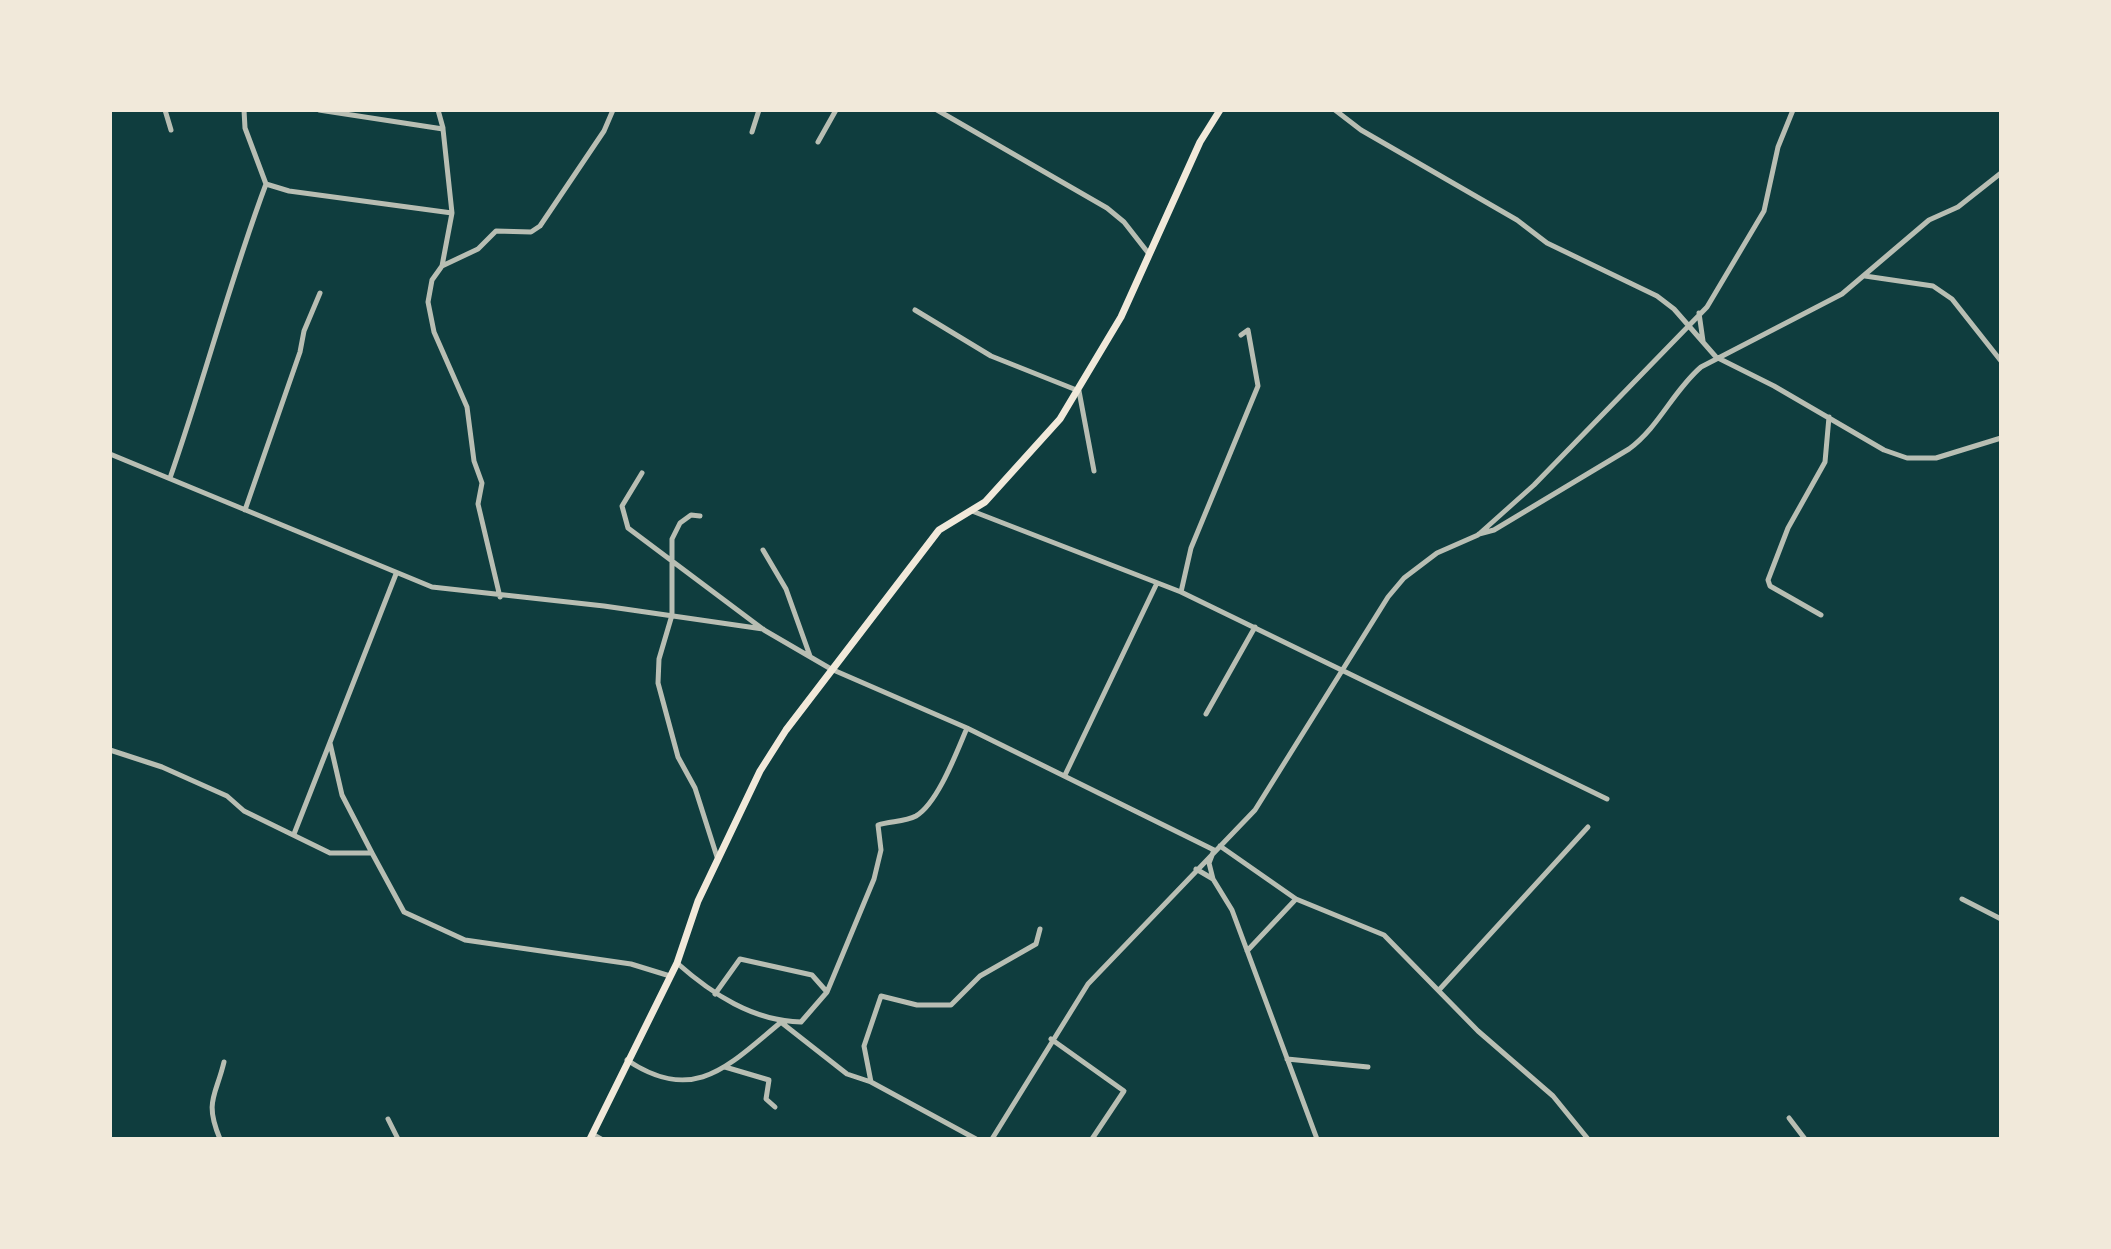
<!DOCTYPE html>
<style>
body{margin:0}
#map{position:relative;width:2111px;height:1249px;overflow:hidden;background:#0f3d3e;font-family:Inter,sans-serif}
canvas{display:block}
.frame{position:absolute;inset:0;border:112px solid #f1e9da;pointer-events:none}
</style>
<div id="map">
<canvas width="2111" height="1249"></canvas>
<div class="frame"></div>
</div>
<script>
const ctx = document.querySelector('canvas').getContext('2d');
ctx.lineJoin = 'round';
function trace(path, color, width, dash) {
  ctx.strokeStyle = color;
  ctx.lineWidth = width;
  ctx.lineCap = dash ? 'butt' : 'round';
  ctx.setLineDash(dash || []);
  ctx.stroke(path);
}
trace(new Path2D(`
 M165 110 171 130
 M319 110 443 129 452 213 442 266
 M438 110 443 128
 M937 110 1107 208 1124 222 1149 254
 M1335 110 1361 130 1517 220 1547 243 1657 296 1674 309 1716 357 1774 386 1884 450 1907 458H1936L2001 438
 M752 132 759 110
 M818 142 836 110
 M266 184 289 191 452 213
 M1865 276 1933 286 1952 299 2001 361
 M915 310 991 356 1079 391 1094 471
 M1699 313 1703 341
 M110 454 432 587 604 606 763 629
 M642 473 622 506 628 528 764 630 831 669 967 728 1214 850 1209 863 1213 879
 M170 478C204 381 230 280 266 184L245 128 244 110
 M245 510 300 352 304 331 320 293
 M972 511 1181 592 1607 799
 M700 516 691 515 680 523 672 539V615L659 659 658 683 678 757 695 788 718 860
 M1479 534 1494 530 1629 449C1659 427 1673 391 1701 367L1842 294 1929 220 1958 207 2001 173
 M763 550 786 589 810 656
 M1181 592 1191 548 1258 386 1248 330 1241 335
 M500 597 478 504 482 483 474 461 467 407 434 332 428 302 432 280 442 266 478 249 496 231 531 232 540 226 604 131 613 110
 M1821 615 1770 586 1768 580 1788 528 1825 462 1829 417
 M1206 714 1255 627
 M330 743 342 795 372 853
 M110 750 162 767 227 796 244 811 330 853H372L404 912 465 940 631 964 670 976
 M1065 775 1157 583
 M294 834 396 574
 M1220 846 1296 899 1384 935 1478 1031 1553 1096 1588 1139
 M1196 869 1213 879 1232 910 1317 1139
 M1962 899 2001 919
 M1247 951 1296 899
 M677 963C712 994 753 1021 801 1022L827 992 874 879 881 850 878 825C890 821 905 822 916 816 938 803 957 751 967 728
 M1439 990 1588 827
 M715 994 740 959 812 975 827 992
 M782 1023 847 1074 871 1082 976 1139
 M1051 1039 1124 1091 1092 1139
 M1287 1059 1368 1067
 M627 1060C694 1105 728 1066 780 1023
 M725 1067 769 1080 766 1099 775 1107
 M871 1082 864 1046 881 996 917 1005H951L980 976 1036 944 1040 929
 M1789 1118 1805 1139
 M388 1119 398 1139
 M592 1134 601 1139
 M220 1139C204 1101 216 1096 224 1062
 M992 1139 1088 984 1255 810 1388 597 1404 578 1437 553 1478 535 1534 485 1707 307 1764 211 1778 147 1793 110`), '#b8beb3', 5);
trace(new Path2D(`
 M590 1139 677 963 698 901 760 771 786 730 939 530 985 502 1060 419 1121 317 1200 142 1220 110`), '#f1e9da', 7);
</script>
